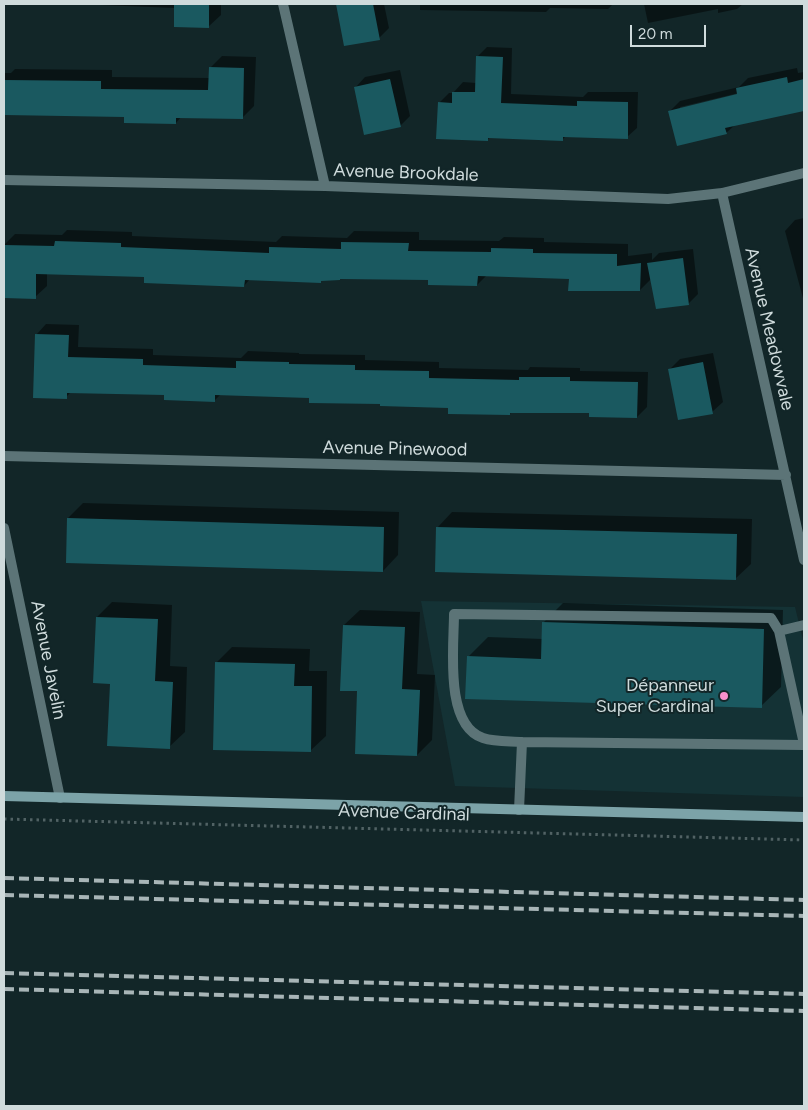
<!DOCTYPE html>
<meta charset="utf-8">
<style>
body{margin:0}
#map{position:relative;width:808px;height:1110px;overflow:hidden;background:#122628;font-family:Figtree,sans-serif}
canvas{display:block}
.frame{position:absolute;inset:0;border:5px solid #cfdbdc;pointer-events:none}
.scale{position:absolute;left:630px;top:25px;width:76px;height:22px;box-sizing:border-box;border:2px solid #cfdbdc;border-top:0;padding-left:6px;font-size:15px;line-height:18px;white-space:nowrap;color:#cfdbdc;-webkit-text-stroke:4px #122628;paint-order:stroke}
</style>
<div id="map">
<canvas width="808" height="1110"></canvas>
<div class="frame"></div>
<div class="scale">20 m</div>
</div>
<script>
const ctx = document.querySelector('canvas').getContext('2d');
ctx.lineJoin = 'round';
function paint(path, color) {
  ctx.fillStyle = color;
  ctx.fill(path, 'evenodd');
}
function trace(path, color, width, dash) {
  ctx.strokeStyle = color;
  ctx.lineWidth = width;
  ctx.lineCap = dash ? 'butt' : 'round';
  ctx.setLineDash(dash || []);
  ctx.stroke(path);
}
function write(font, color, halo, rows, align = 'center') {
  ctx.font = font + ' Figtree,sans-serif';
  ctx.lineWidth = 4;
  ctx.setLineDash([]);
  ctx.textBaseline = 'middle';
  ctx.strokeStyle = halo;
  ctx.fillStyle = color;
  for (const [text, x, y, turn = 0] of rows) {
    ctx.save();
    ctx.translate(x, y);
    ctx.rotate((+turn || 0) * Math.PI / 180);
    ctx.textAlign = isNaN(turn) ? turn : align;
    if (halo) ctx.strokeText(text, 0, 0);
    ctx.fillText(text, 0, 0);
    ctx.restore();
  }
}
paint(new Path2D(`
 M421 601 795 607 804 644V797L455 786Z`), '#143235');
paint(new Path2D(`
 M100 4H221V15L208 27 175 8 100 5Z
 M337 4H384L389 28 379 38 345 45Z
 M420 4H613L608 9 550 8 546 12 420 10Z
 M644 4H743L737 9 718 13V9L648 23Z
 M487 47 512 48 511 94 583 97 588 92H638L637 128 627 137 566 136 562 140 490 137 487 140 439 103 449 93H453L463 82 476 83 477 57Z
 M222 56 256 57 254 106 242 118 182 116 176 123 125 116 4 114V73H11L15 69 112 70V77L210 78V68Z
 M797 68 798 73 804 72V109L735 125 726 133 670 111 680 101 739 87 748 78ZM743 92 744 94 680 109V107Z
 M400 70 410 116 400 126 355 88 365 77Z
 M804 218V302L785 231 795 220Z
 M67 230 132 232V236L276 242 282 236 347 238 354 231 419 232V240L499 241 504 237 544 238V242L628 244V256L652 253V260L659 253 693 249 698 294 688 304 652 278 640 290 570 278 487 275 477 285 430 279H250L244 286 145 276 47 273V286L35 297 4 296V245L15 234 62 235Z
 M46 324 79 325 78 347 153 349V355L241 358 248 351 299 353V354L365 355V360L439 362V368L528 370 530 367 580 368V371L648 372 647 407 637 417 590 412 512 411 510 414 450 407 310 397 221 394 214 401 165 394 72 391 66 397 36 335Z
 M713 353 723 402 712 412 669 370 680 359Z
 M83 503 399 512 398 555 383 571 68 518Z
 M452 512 752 519 751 564 735 579 437 528Z
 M112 602 172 605 170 666 187 667 185 732 169 747 111 682 97 617Z
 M563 603 783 610 781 687 761 706 468 657 488 637 543 639V623Z
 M360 610 420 612 417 674 435 675 432 740 417 755 358 690 344 625Z
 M232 647 310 649 309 671H327L326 736 310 751 217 662Z`), '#0007');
paint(new Path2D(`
 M174 4H209V28L174 27Z
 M336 4H373L380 40 344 46Z
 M476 56 503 57 501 103 577 106V101L628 102V139L563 137V141L488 138V141L436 139 438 102 452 103V92H475Z
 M209 67 244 68 243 119 176 118V124L124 123V117L4 115V80L101 81V89L208 90Z
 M787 77 788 83 804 79V111L725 128 727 134 677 146 668 111 737 94 736 88Z
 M390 79 401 127 364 135 354 87Z
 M55 241 121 243V247L269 253V247L341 249V242L409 243 408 251 491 252V248L533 249V253L617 254V266L641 263 640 291H568L569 279 478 276 477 286 428 285V280L340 279V280L321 281V283L245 280 244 287 144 283V277L36 274V299L4 298V245L54 246Z
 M683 258 689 305 656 309 647 263Z
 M35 334 69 335 68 357 143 359V365L236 368V361L289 362V364L355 365V370L429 371V378L519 380V377H570V381L638 382 637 418 589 417V413H510V415L448 414V408L380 406V404L309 403V398L215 395V402L164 400V395L67 393V399L33 398Z
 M703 362 713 414 678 420 668 369Z
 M67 518 384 527 383 572 66 563Z
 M436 527 737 534 736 580 435 572Z
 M96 617 158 619 155 681 173 682 170 749 107 746 110 684 93 683Z
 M542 622 764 629 762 708 465 699 467 656 541 659Z
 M343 625 405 627 402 689 420 690 417 756 355 754 357 691H340Z
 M215 662 295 664 294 686H312L311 752 213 750Z`), '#1a5960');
trace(new Path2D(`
 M4 819 804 840`), '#516264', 3, [2.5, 4]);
trace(new Path2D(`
 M804 625 779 631 804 744
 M522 742C509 741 495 742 483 738 444 725 454 646 454 614L771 618 779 631
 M519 810 522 742 804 745`), '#5c7477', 10);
trace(new Path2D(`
 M283 4 325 186
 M4 180 325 186 668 199 722 193 804 173
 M722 193 804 560
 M4 456 786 475
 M4 528 60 798`), '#5c7477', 10);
trace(new Path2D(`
 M4 796 804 817`), '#7ca3a8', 10);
trace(new Path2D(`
 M4 878 804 900
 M4 895 804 916
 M4 973 804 994
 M4 989 804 1011`), '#a8b5b7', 4, [10, 5]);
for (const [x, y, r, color] of [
 [724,696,5,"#f890cc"]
]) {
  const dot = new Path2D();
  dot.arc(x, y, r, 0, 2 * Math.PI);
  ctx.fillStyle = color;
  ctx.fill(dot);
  trace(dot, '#122628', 2);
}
write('18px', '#cfdbdc', '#122628', [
 ["Avenue Brookdale",406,173,2],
 ["Avenue Meadowvale",769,329,77],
 ["Avenue Pinewood",395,449,1],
 ["Avenue Javelin",48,660,79],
 ["Avenue Cardinal",404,813,2]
]);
write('18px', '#cfdbdc', '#122628', [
 ["Dépanneur",714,686],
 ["Super Cardinal",714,707]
], 'right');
</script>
